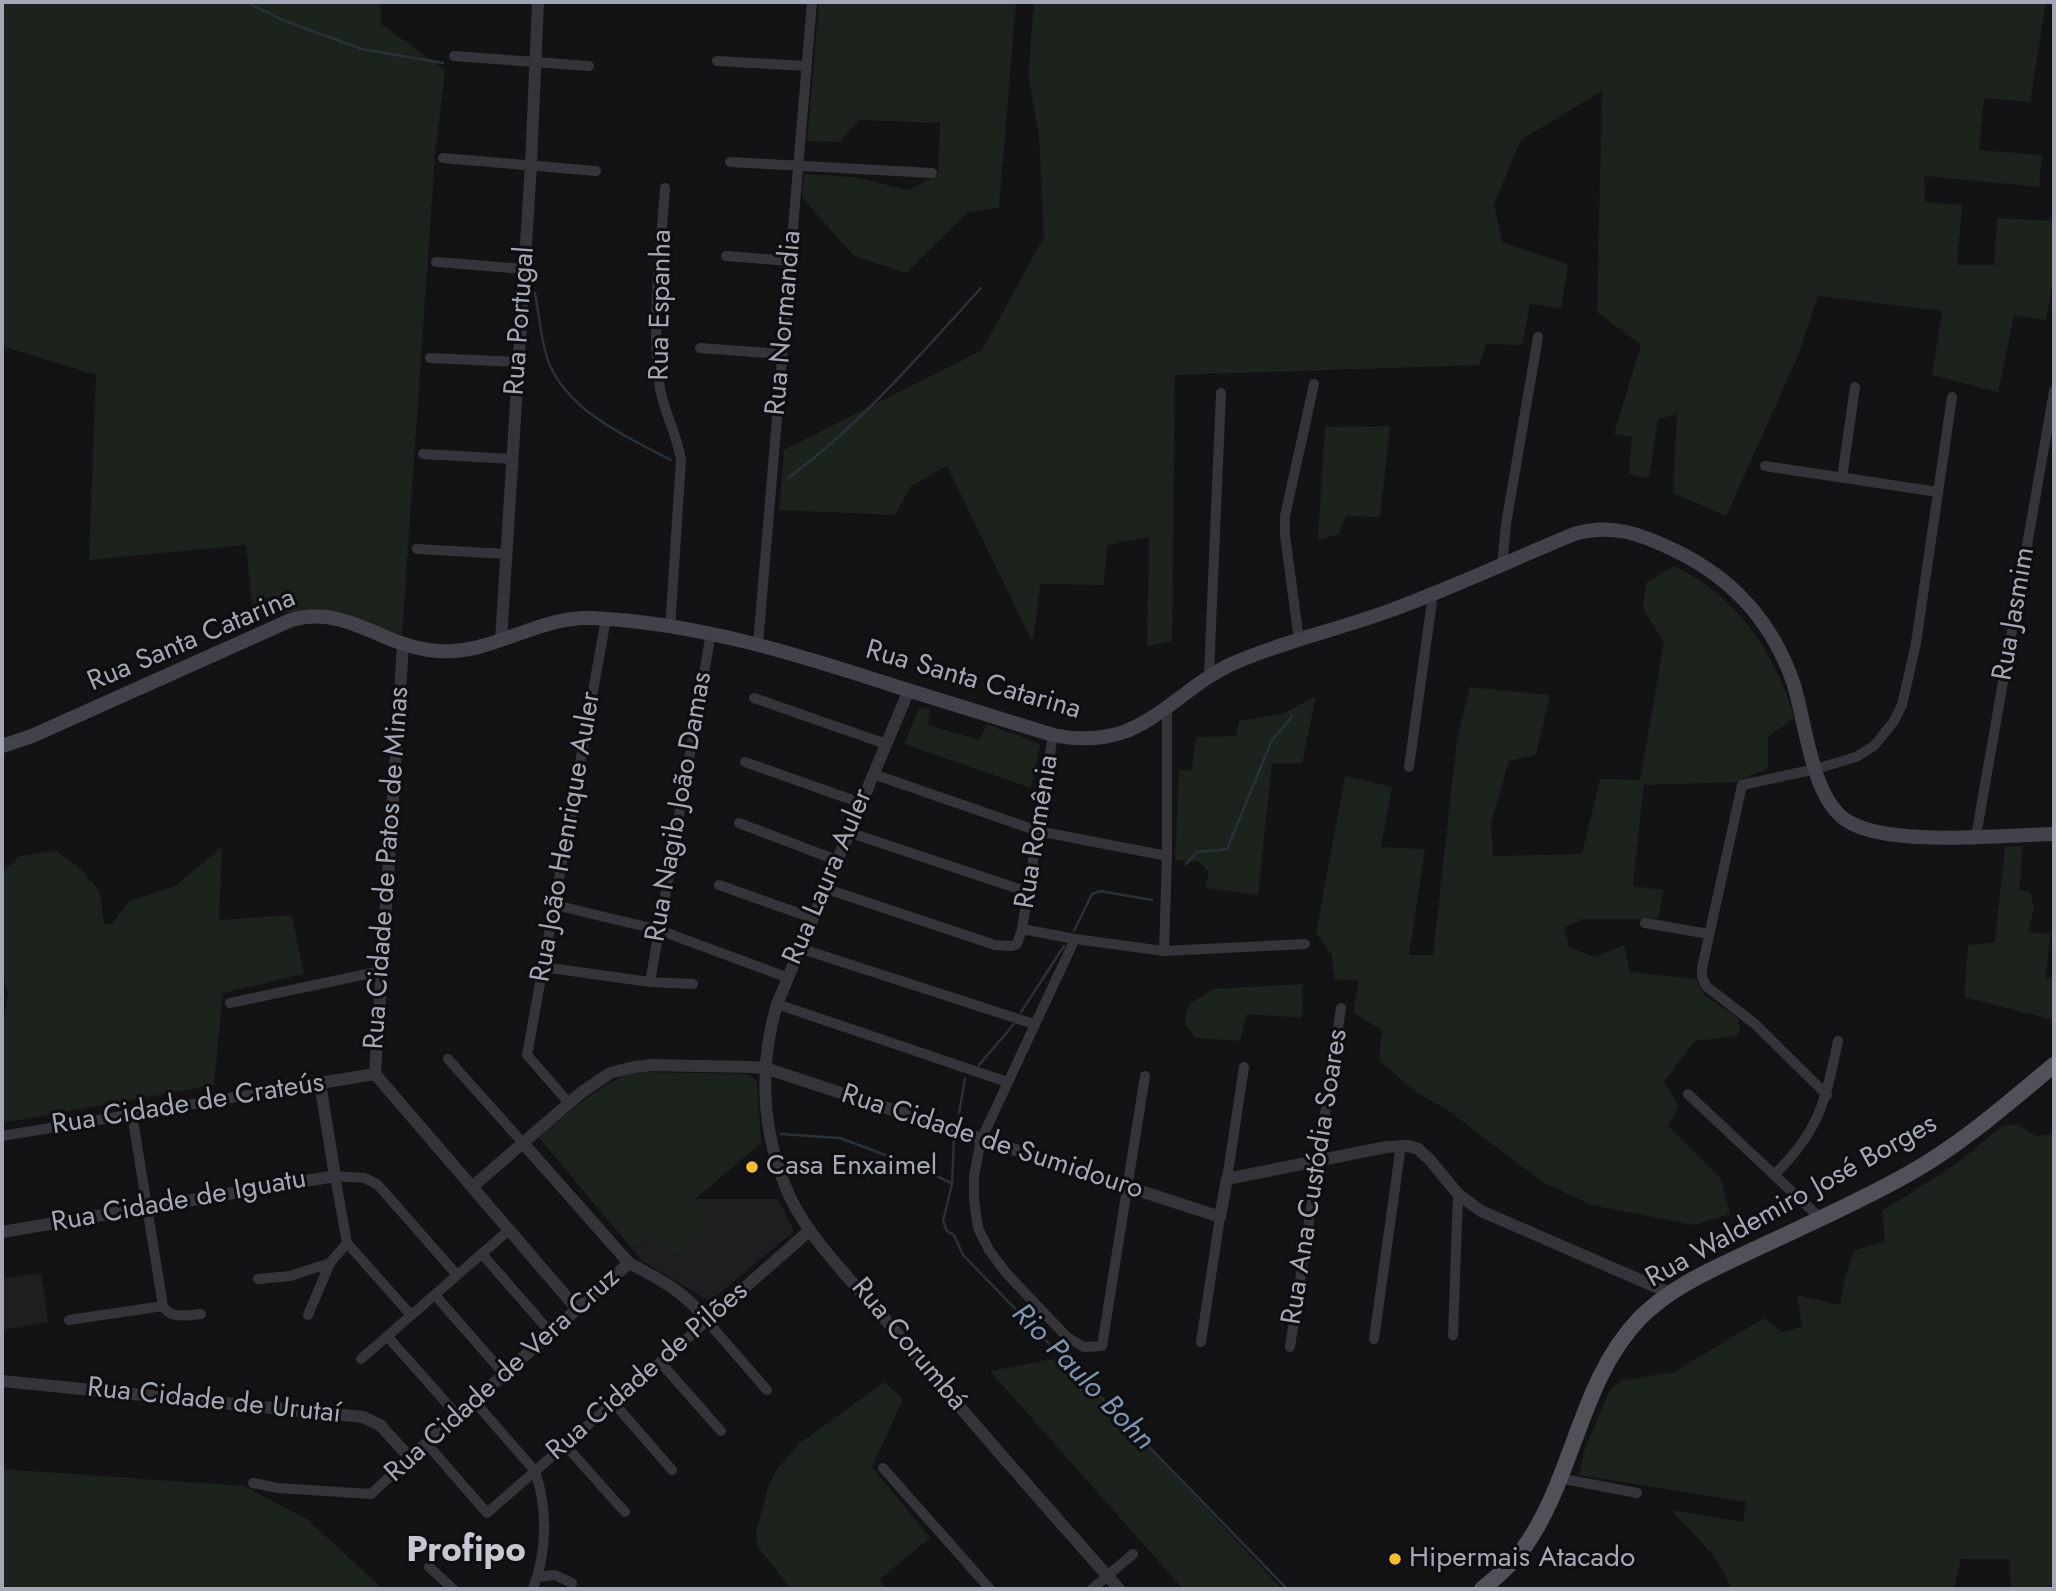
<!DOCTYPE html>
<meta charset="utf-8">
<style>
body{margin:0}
#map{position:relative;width:2056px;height:1591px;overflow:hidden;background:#131315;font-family:Jost,sans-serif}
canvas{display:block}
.frame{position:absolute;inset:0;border:4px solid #a4a8b6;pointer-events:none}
</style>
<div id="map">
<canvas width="2056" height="1591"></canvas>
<div class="frame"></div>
</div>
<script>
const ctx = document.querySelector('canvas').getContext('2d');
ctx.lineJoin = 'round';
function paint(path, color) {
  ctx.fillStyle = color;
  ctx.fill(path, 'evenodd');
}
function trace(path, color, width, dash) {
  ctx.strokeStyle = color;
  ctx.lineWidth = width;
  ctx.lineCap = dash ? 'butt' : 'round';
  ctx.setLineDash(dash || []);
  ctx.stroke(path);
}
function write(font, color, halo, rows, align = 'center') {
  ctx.font = font + ' Jost,sans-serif';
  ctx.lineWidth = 6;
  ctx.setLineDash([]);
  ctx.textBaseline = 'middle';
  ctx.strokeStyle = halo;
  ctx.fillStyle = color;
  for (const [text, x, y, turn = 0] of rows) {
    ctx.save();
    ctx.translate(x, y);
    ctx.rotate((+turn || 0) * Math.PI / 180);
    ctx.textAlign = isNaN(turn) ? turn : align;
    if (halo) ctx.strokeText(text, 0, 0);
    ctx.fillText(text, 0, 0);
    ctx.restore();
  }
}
paint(new Path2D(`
 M695 1199H778L794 1231 715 1297 706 1299 644 1262 634 1251Z
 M41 1273 48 1322 2 1330V1279Z`), '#1f1f22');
paint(new Path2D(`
 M2 2H380L381 24 445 70 435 155 402 635 330 611 253 614 246 545 89 560 96 375 2 346Z
 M819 2H1016L999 208 968 212 906 273 854 256 802 198 804 174 854 177 908 190 938 175 940 123 859 120 840 142 807 141Z
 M1034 2H2046L2030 102 1984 98 1979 150 2042 155 2039 187 1924 176 1925 202 1962 205 1957 265H1994L1997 218 2054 221V273L2046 320 2014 316 1998 392 1932 375 1942 311 1818 296 1798 356 1726 516 1673 493 1677 414 1658 419 1649 478 1629 474 1632 437 1614 434 1641 345 1597 312 1602 91 1521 140 1494 204 1502 242 1568 264 1561 308 1530 304 1522 345 1486 344 1479 365 1175 375 1172 641 1147 646 1149 537 1107 545 1104 585 1040 584 1033 643 947 466 911 486 895 515 779 510 784 450 982 350 1044 237 1039 135 1028 76Z
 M1390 426 1380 517 1346 516 1339 534 1318 540 1325 427Z
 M1674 566C1734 593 1778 655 1794 718L1768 737V768L1736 782 1644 785 1633 886 1664 890 1658 919H1583L1564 927 1569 947 1595 957 1624 945 1630 972 1696 979 1704 995 1738 1018 1740 1031 1735 1036 1695 1041 1664 1082 1679 1106 1668 1126 1721 1179 1730 1214 1694 1225 1591 1205 1541 1181 1449 1111 1413 1090 1379 1060 1382 1030 1353 1012 1359 981 1334 979 1332 955 1316 933 1345 776 1392 787 1381 847 1425 849 1409 955H1433L1457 739 1470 687 1550 695 1536 755 1509 761 1491 823 1493 856 1582 854 1600 779 1640 780 1664 642 1643 609 1646 583Z
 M1316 696 1302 763H1272L1258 895 1205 888 1209 872 1199 862 1175 860 1179 770H1192L1196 737 1236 736 1239 721 1285 713Z
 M919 708 930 709 928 725 979 740 987 724 1040 744 1031 788 904 744Z
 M2023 846 2019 890 2030 892 2034 908 2028 932 2050 934 2046 978 2054 979V1020L1964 997 1968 945 1995 942 2005 847Z
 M222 847 219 920 292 915 304 974 223 993 214 1085 2 1123V1032L8 994 2 972V872L20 856 56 851 81 869 100 892 104 924H112L129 901 175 886Z
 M1303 984 1302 1018 1247 1014 1240 1041 1195 1038 1188 1027 1185 1026 1186 1012 1190 1004 1213 989Z
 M634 1072 748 1074 757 1081 761 1143 692 1202 711 1226 676 1256 656 1232 634 1251 539 1138C569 1112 596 1086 634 1072Z
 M2017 1124 2036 1136 2054 1133V1589H2011L2009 1559H1961L1954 1589H1731C1722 1558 1693 1534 1671 1510L1743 1522 1746 1502 1579 1475 1585 1449 1610 1389 1623 1380 1674 1372 1764 1318 1782 1332 1802 1327 1797 1295 1840 1305 1845 1276 1855 1250 1885 1242 1882 1211 1956 1164 2002 1126Z
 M1063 1357 1282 1589H1183L990 1371Z
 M884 1382 903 1399 872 1467 930 1538 880 1579 886 1589H791L757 1546 756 1533 769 1484 777 1469 799 1444Z
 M2 1469 245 1486 308 1520 383 1589H2Z`), '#1b231c');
trace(new Path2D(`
 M246 2 285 21 362 49 443 63
 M535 293C539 314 541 343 549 363 569 412 627 437 671 460
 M788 478C861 424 920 355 981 288
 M1186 864 1197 852 1227 849 1272 740 1292 717
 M1074 931 1092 894 1100 891 1152 900
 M1021 1012 1064 946
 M979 1065 1014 1024
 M957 1125 965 1079
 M781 1134 840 1138 920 1168 951 1183
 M954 1139 952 1184 943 1221 947 1231 954 1235 963 1255 1287 1589`), '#293139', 2.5);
trace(new Path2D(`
 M454 56 589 66
 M717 61 806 66
 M443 158 596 171
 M730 162 932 173
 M665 188C661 248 651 323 659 382 662 410 677 432 681 460L670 628
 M726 256 790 261
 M436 262 524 269
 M700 348 782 354
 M430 358 518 362
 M423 454 512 459
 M1765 466 1938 492
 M1842 478 1855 387
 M417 549 507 554
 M1502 566 1506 524 1538 337
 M1299 640 1285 535V516L1314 384
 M758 644 812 2
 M1209 674 1221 393
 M754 698 886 744
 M745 762 861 803
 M1409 767 1433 594
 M873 774 1038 831 1167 856
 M739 823 836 860
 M848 832 1028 892
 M1976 836 2054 391
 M719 885 812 918
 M824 888 995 945 1012 946 1017 944 1022 929 1053 735
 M555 905 659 930 786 977
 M1645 923 1709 934
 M1022 929 1075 939 1164 951 1305 944
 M1075 939 981 1140 974 1176V1200L978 1228 989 1250 1007 1274 1067 1337 1084 1347 1102 1346 1145 1076
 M799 948 1034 1024
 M1164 951 1167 856V706
 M543 967 650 982 693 984
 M650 982 711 633
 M230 1003 381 971
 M777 1004 1007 1082
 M448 1059 523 1143
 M1688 1094 1820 1218
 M1827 1095 1755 1024 1706 986 1702 977V968L1742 785 1816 769 1856 757 1874 746 1894 721 1902 705 1916 643 1952 397
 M569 1103 527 1055 606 619
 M132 1114 163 1306C171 1320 187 1315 201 1314
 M2 1136 320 1083
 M1774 1175C1820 1130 1825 1102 1838 1041
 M1227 1179 1244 1067
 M482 1254 551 1333
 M258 1279 290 1276 330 1263 347 1243
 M435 1295 504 1374
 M308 1315 330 1263
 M411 1315 347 1243 335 1176 365 1178 378 1185 457 1275
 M69 1320 163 1306
 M1453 1335 1458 1194
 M387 1336 458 1416
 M1374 1339 1401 1145
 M1201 1342 1220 1217
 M1290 1347 1341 1008
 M361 1359 509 1230
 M660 1362 721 1431
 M474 1401 535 1471C548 1509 547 1552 533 1589
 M613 1402 672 1470
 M427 1444 487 1513 707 1321 767 1390
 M565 1445 625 1512
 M883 1468 990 1589
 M1559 1478 1637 1493
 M253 1483 278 1488 371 1494 410 1458
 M429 1567 453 1589
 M537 1577 555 1575 572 1583
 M1092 1589 1133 1554`), '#34343a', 10);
trace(new Path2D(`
 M501 640 531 165 538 2
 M403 645 375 1074 577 1309
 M909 690 777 1004C758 1068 762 1134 789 1195 810 1241 857 1286 890 1325 965 1414 1042 1502 1119 1589
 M523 1143 629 1263C658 1278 688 1294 707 1321L810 1230
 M472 1187 582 1092 610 1073 634 1067 652 1065 751 1067 765 1068 1220 1217 1227 1179 1386 1147 1409 1146 1418 1149 1430 1160 1458 1194 1481 1211 1670 1293
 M2 1232 335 1176 320 1083 375 1074
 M2 1381 363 1417 380 1425 410 1458 629 1263`), '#34343a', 12);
trace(new Path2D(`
 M2 746 32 736 291 620C348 604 383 648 438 651 492 655 537 616 592 618 699 623 800 655 901 688 952 704 1002 719 1053 735 1077 740 1098 740 1121 733 1162 719 1193 681 1234 663 1284 641 1336 630 1386 612 1450 589 1511 560 1574 534 1611 523 1642 534 1676 551 1732 578 1772 622 1793 682 1806 721 1811 801 1849 822 1893 847 2001 835 2054 834`), '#42434a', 14);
trace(new Path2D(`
 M1482 1589C1497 1577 1512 1564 1523 1549 1574 1479 1579 1381 1640 1318 1672 1286 1713 1269 1753 1250 1806 1225 1859 1202 1910 1173 1962 1144 2008 1103 2054 1065`), '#505159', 16);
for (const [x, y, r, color] of [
 [752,1167,7,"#f7bf29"],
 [1395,1559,7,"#f7bf29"]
]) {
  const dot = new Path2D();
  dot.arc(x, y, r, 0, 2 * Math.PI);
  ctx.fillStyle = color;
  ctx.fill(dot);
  trace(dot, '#0e0e10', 2.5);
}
write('28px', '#a4a8b6', '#0e0e10', [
 ["Rua Espanha",662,305,-89],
 ["Rua Portugal",521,321,-86],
 ["Rua Normandia",785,323,-85],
 ["Rua Jasmim",2015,614,-80],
 ["Rua Santa Catarina",192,641,-23],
 ["Rua Santa Catarina",973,681,16],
 ["Rua Nagib João Damas",680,807,-80],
 ["Rua Romênia",1038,832,-81],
 ["Rua João Henrique Auler",567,837,-80],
 ["Rua Cidade de Patos de Minas",388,868,-86],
 ["Rua Laura Auler",829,877,-67],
 ["Rua Cidade de Crateús",188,1105,-9],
 ["Rua Cidade de Sumidouro",992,1143,18],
 ["Rua Ana Custódia Soares",1316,1177,-81],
 ["Rua Cidade de Iguatu",179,1202,-10],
 ["Rua Waldemiro José Borges",1792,1202,-29],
 ["Rua Corumbá",908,1345,50],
 ["Rua Cidade de Pilões",648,1372,-41],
 ["Rua Cidade de Vera Cruz",503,1376,-42],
 ["Rua Cidade de Urutaí",214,1402,6]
]);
write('28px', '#a4a8b6', '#0e0e10', [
 ["Casa Enxaimel",766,1167],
 ["Hipermais Atacado",1409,1559]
], 'left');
write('italic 30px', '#7a94b2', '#0e0e10', [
 ["Rio Paulo Bohn",1082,1378,46]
]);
write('bold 35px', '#c5c8d1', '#0e0e10', [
 ["Profipo",466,1553]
]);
</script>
